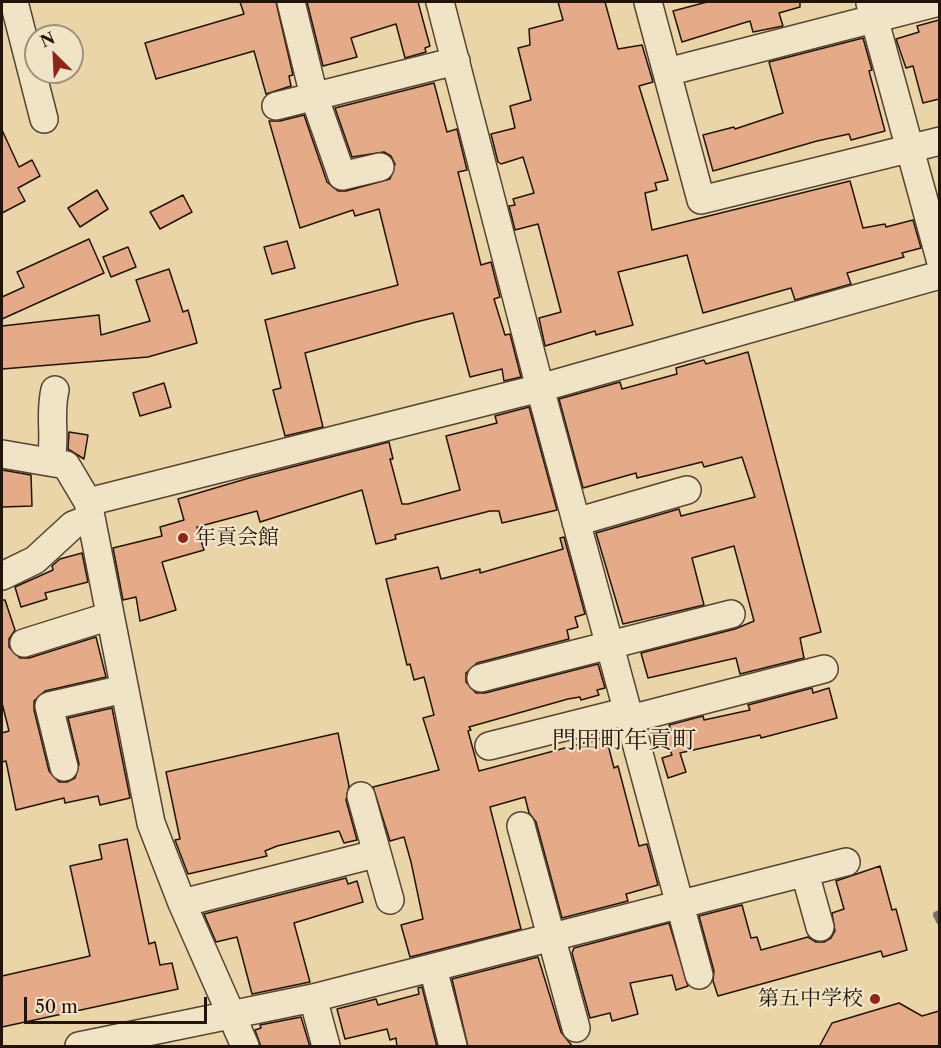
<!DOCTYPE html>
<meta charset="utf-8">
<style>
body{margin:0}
#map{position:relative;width:941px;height:1048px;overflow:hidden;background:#e9d5a7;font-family:"Libre Caslon Text",serif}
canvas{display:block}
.frame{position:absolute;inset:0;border:3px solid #23140b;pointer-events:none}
.north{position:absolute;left:24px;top:24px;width:60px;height:60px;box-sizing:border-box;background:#f1e4c6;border:2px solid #9f917b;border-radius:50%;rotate:336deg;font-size:16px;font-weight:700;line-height:24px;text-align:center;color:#23140b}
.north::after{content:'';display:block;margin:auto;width:21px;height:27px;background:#8f2418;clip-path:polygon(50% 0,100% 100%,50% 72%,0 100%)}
.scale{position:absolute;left:24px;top:997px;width:183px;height:27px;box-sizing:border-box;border:3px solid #23140b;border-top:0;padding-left:8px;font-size:18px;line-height:21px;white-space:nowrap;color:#23140b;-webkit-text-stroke:4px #f1e4c6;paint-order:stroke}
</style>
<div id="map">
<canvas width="941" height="1048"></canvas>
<div class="frame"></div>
<div class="north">N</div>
<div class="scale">50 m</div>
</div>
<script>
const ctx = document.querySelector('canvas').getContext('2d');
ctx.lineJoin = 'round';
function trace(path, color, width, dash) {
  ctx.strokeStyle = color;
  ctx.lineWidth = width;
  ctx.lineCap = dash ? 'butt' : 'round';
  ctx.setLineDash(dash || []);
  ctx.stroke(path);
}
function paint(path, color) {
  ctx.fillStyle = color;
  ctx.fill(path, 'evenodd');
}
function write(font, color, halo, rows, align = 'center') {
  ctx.font = font + ' "Libre Caslon Text","Noto Serif JP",serif';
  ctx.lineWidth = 4.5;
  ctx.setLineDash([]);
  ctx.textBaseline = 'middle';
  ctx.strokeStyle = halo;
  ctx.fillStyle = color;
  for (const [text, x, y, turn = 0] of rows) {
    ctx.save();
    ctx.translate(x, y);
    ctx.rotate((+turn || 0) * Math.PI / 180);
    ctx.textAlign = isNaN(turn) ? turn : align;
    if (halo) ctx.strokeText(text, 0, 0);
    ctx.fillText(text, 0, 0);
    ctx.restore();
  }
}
trace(new Path2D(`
 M940 914 937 915 940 921`), '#6c7570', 8);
const building = new Path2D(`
 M240 2H276L293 75 289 76 291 86 266 94 254 51 156 79 145 43 244 14Z
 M307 2H418L430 46 425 48 426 52 405 58 396 24 351 38 357 57 323 66Z
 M558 2H605L618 49 642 45 653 82 639 86 668 180 655 183 657 190 645 193 652 230 850 181 863 228 885 224 886 227 913 220 921 248 902 253 904 257 847 273 851 284 795 300 791 288 703 313 687 255 618 272 633 325 596 335 595 331 545 346 539 318 561 312 538 224 515 230 509 206 515 205 513 199 534 193 523 157 501 164 498 162 491 134 515 128 510 106 531 100 518 48 530 45 529 29 563 20Z
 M707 2H800V7L779 13 783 26 753 32 750 21 682 42 673 11Z
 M939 20V99L923 103 913 66 906 68 896 39 919 32 917 26Z
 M863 38 872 70 869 71 885 131 851 140 849 134 817 141 713 171 703 135 734 127 735 129 783 113 769 62Z
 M434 83 447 132 457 129 467 170 458 172 481 265 491 262 500 297 494 299 505 335 510 334 521 377 504 381 502 369 470 377 453 313 416 322 305 353 323 427 285 436 273 390 281 388 265 320 398 285 379 209 355 216 353 210 300 228 269 121H280L304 115 327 182 338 191H346L390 179 395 164 391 156 384 152 352 157 335 108Z
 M2 130 19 167 32 160 40 176 18 188 25 201 2 213Z
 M97 190 108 209 80 227 68 208Z
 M183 195 192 212 160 229 150 212Z
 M89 239 104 273 2 319V297L24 287 17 272Z
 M287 241 295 268 272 274 264 247Z
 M128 247 136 267 111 277 103 257Z
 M169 269 183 312 188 310 197 343 148 357 2 369V326L99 315 101 335 150 321 136 280Z
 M748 352 821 632 800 638 804 658 740 674 736 658 648 678 641 653 735 629 754 621 734 546 692 558 704 605 623 624 596 533 679 509 681 516 755 497 742 457 704 467 702 462 637 478 636 473 583 488 559 399 620 382 622 389 677 374 676 368 704 360 706 364Z
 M164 383 171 407 140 416 133 393Z
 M529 407 557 510 502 523 499 511H490L395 535 396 539 376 544 362 490 260 522 257 511 197 527 204 550 162 562 176 610 140 621 136 597 123 600 113 548 162 536 160 527 184 520 178 499 249 478 389 442 393 459H390L402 504H408L460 490 446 436 497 423 495 416Z
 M69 432 88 435 84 459 68 449Z
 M2 470 31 475 32 506 2 507Z
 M564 537 585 614 575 617 578 627 567 630 569 639 477 663 466 673V682L476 693H485L598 664 605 688 597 690 599 695 581 700 580 697 568 699 469 727 471 730 468 731 479 771 606 737 614 768 618 766 639 846 647 844 658 885 626 894 628 901 562 918 536 822 529 813 525 797 490 807 521 929 410 957 401 925 423 919 411 862 404 837 390 841 373 787 439 770 423 718 434 715 424 677 414 680 410 664 407 665 386 579 438 567 441 579 480 569V573L563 549 560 538Z
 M82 553 88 582 45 593 47 599 21 607 15 587 53 570 52 566 60 559Z
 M2 600H5L15 630 9 639V647L20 658H29L96 637 106 677 45 691 34 701V710L49 771 59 782H67L75 778 79 764 68 718 112 708 130 798 100 805 98 796 65 803 64 798 16 810 6 761 2 762V733L9 731 2 703Z
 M812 688 813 693 829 688 837 718 761 738 760 735 680 753 686 772 668 778 662 758 672 755 664 733 671 731 669 725 703 716 704 720 750 710 748 705Z
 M338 733 349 786 346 800 357 840 344 843 339 831 277 846 265 851 267 856 188 874 175 840 180 839 166 772Z
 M127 839 149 944 155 942 160 965 172 963 178 989 2 1027V976L90 956 70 866 102 859 99 845Z
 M880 866 892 910 896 909 907 950 883 957 881 951 718 996 713 981 714 971 699 916 742 905 751 938 757 937 761 950 808 937 816 942H824L831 938 835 931 832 913 844 909 836 881Z
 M346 878 348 884 357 881 363 902 294 923 310 982 252 994 237 937 216 942 204 914Z
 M669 923 688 986 676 990 672 975 630 983 638 1014 612 1021 610 1013 590 1018 572 953 574 948Z
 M538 957 561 1032 573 1047H468L452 979Z
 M422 987 437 1047H397L396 1038 390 1040 387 1029 345 1039 337 1009 376 999 378 1005 419 994 418 988Z
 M899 1003 922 1016 939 1011V1047H819L832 1023Z
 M301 1017 310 1047H261L255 1030 261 1028 260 1025Z`);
paint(building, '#e5ab88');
trace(building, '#23140b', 1.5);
const minor = new Path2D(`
 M14 2 44 119
 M291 2 314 96 342 176 380 167
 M440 2 540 388 699 975
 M648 2 701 200 940 141
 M870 3 940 259
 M667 72 939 2
 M276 106 456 61
 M2 454 66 465 88 502 151 823 182 903 245 1046
 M51 461C56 436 49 414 55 390
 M88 502 540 388 940 275
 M576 522 687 490
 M2 576 35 560 73 525 91 518
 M24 643 110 616
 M481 678 731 614
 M630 719 824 669
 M489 746 628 711
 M64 767 49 706 124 689
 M361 796 390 900
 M521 826 576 1028
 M805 873 820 927
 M182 903 375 854
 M433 968 453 1046
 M313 998 326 1046
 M79 1046 313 998 846 862`);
trace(minor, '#544432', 30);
trace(minor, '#f1e4c6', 27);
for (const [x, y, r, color] of [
 [183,538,6,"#8f2418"],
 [875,999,6,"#8f2418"]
]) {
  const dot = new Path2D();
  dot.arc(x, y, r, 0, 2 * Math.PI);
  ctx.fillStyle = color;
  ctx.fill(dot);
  trace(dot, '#f1e4c6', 2);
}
write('21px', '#23140b', '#f1e4c6', [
 ["年貢会館",195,538],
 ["第五中学校",863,999,"right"]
], 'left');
write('24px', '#23140b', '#f1e4c6', [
 ["門田町年貢町",624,741]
]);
</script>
